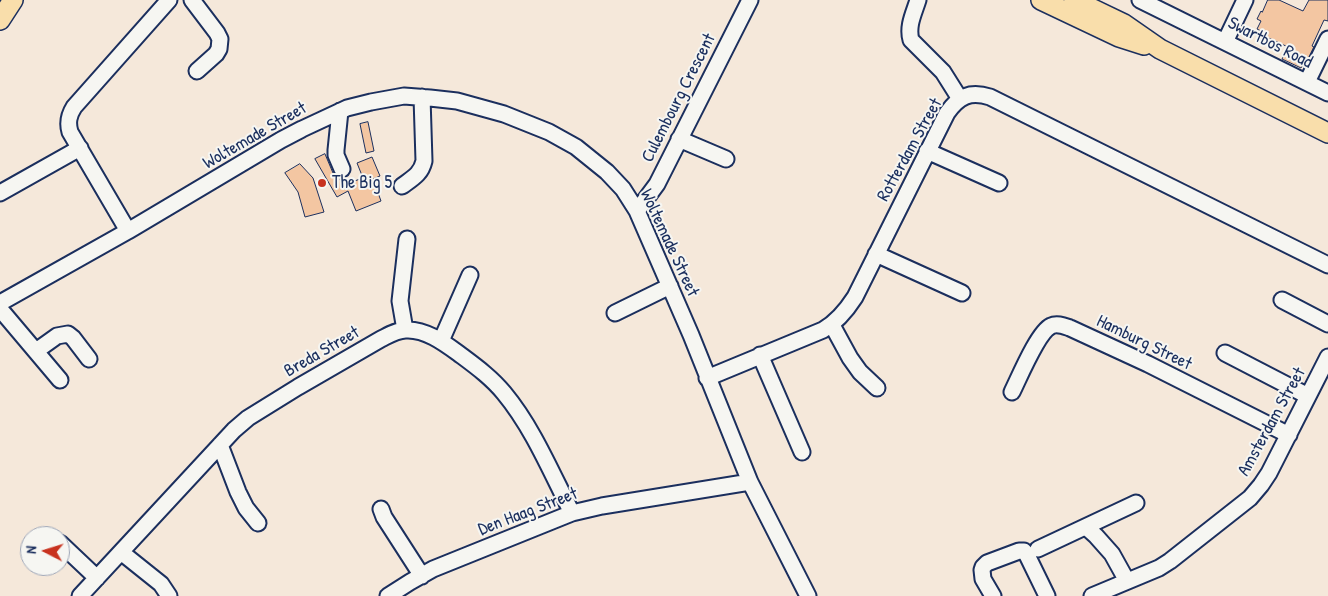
<!DOCTYPE html>
<style>
body{margin:0}
#map{position:relative;width:1328px;height:596px;overflow:hidden;background:#f5e8da;font-family:"Patrick Hand",sans-serif}
canvas{display:block}
.north{position:absolute;left:20px;top:526px;width:50px;height:50px;box-sizing:border-box;background:#f6f6f2;border:1px solid #9ea6b7;border-radius:50%;rotate:275deg;font-size:14px;font-weight:700;line-height:20px;text-align:center;color:#1b2f5e}
.north::after{content:'';display:block;margin:auto;width:18px;height:22px;background:#c8321e;clip-path:polygon(50% 0,100% 100%,50% 72%,0 100%)}
</style>
<div id="map">
<canvas width="1328" height="596"></canvas>
<div class="north">N</div>
</div>
<script>
const ctx = document.querySelector('canvas').getContext('2d');
ctx.lineJoin = 'round';
function paint(path, color) {
  ctx.fillStyle = color;
  ctx.fill(path, 'evenodd');
}
function trace(path, color, width, dash) {
  ctx.strokeStyle = color;
  ctx.lineWidth = width;
  ctx.lineCap = dash ? 'butt' : 'round';
  ctx.setLineDash(dash || []);
  ctx.stroke(path);
}
function write(font, color, halo, rows, align = 'center') {
  ctx.font = font + ' "Patrick Hand",sans-serif';
  ctx.lineWidth = 4;
  ctx.setLineDash([]);
  ctx.textBaseline = 'middle';
  ctx.strokeStyle = halo;
  ctx.fillStyle = color;
  for (const [text, x, y, turn = 0] of rows) {
    ctx.save();
    ctx.translate(x, y);
    ctx.rotate((+turn || 0) * Math.PI / 180);
    ctx.textAlign = isNaN(turn) ? turn : align;
    if (halo) ctx.strokeText(text, 0, 0);
    ctx.fillText(text, 0, 0);
    ctx.restore();
  }
}
const building = new Path2D(`
 M1268 0H1279L1303 11 1309 0H1328V21L1324 20 1312 46 1314 47 1304 67 1302 66 1301 68 1282 59 1288 47 1260 34 1261 31 1257 29 1261 21 1257 19 1261 11 1262 12Z
 M368 122 374 151 366 153 360 124Z
 M325 154 333 173 339 178 343 185 363 178 357 163 372 157 380 176 373 179 381 201 356 211 348 191 337 197 315 159Z
 M300 164 313 178 324 212 305 217 298 192 285 173Z`);
paint(building, '#f3c6a2');
trace(building, '#1b2f5e', 1);
const minor = new Path2D(`
 M192 0 217 33 220 39 219 49 216 54 197 71
 M918 0C914 13 907 26 911 40L943 72 960 99
 M1140 0 1328 93
 M1225 42 1245 0
 M1307 82 1328 39
 M340 111 336 150V155L342 169
 M679 139 726 159
 M927 151 999 183
 M402 186C413 178 421 174 424 161L422 97
 M0 193 80 148
 M637 211 657 184 750 0
 M128 231 70 132C67 122 69 115 74 107L169 0
 M876 254 962 293
 M1282 300 1328 324
 M0 303 128 231 281 140 302 129 347 108 371 102 404 96 430 98 457 101 504 114 549 132 576 147 607 172 623 189 637 211 691 335 750 482 808 596
 M0 309 60 380
 M615 313 670 286
 M832 325 850 358 860 372 877 388
 M405 330 400 301 407 239
 M441 341 470 275
 M36 351 57 336 68 334 73 338 89 359
 M1225 353 1308 396
 M760 355 802 452
 M707 378 823 330C837 322 846 311 855 297L947 113C959 96 970 91 990 97L1328 265
 M1012 392C1019 378 1038 332 1051 326 1057 323 1064 326 1070 328L1148 364 1289 435
 M220 445 238 492 246 508 258 523
 M381 509 384 517 422 576
 M1086 527 1096 536 1112 554 1127 581
 M60 543 97 578
 M1038 549 1136 503
 M121 552 161 584 169 596
 M80 596 234 430 248 418 298 387 381 339C389 335 397 330 406 330 425 329 443 342 458 353 474 365 491 377 504 393 533 428 551 472 572 513
 M388 596 410 582 433 569 572 513 602 506 750 482
 M993 596 983 579 982 570 983 567 987 563 1019 551H1024L1027 555 1047 596
 M1092 596 1159 568 1170 561 1250 498 1261 485 1269 473 1328 357`);
const major = new Path2D(`
 M1041 0 1119 37 1144 45
 M1074 0 1124 24 1160 49 1328 133
 M0 20 13 0`);
trace(minor, '#1b2f5e', 19);
trace(major, '#1b2f5e', 22);
trace(minor, '#f6f6f2', 15);
trace(major, '#f9deab', 19);
for (const [x, y, r, color] of [
 [322,183,5,"#c8321e"]
]) {
  const dot = new Path2D();
  dot.arc(x, y, r, 0, 2 * Math.PI);
  ctx.fillStyle = color;
  ctx.fill(dot);
  trace(dot, '#f6f6f2', 2);
}
write('18px', '#1b2f5e', '#f6f6f2', [
 ["Swartbos Road",1270,43,27],
 ["Culembourg Crescent",679,98,-63],
 ["Woltemade Street",255,136,-30],
 ["Rotterdam Street",910,150,-61],
 ["Woltemade Street",669,243,65],
 ["Hamburg Street",1144,343,26],
 ["Breda Street",322,352,-30],
 ["Amsterdam Street",1272,422,-61],
 ["Den Haag Street",528,512,-21]
]);
write('18px', '#1b2f5e', '#f6f6f2', [
 ["The Big 5",332,183]
], 'left');
</script>
